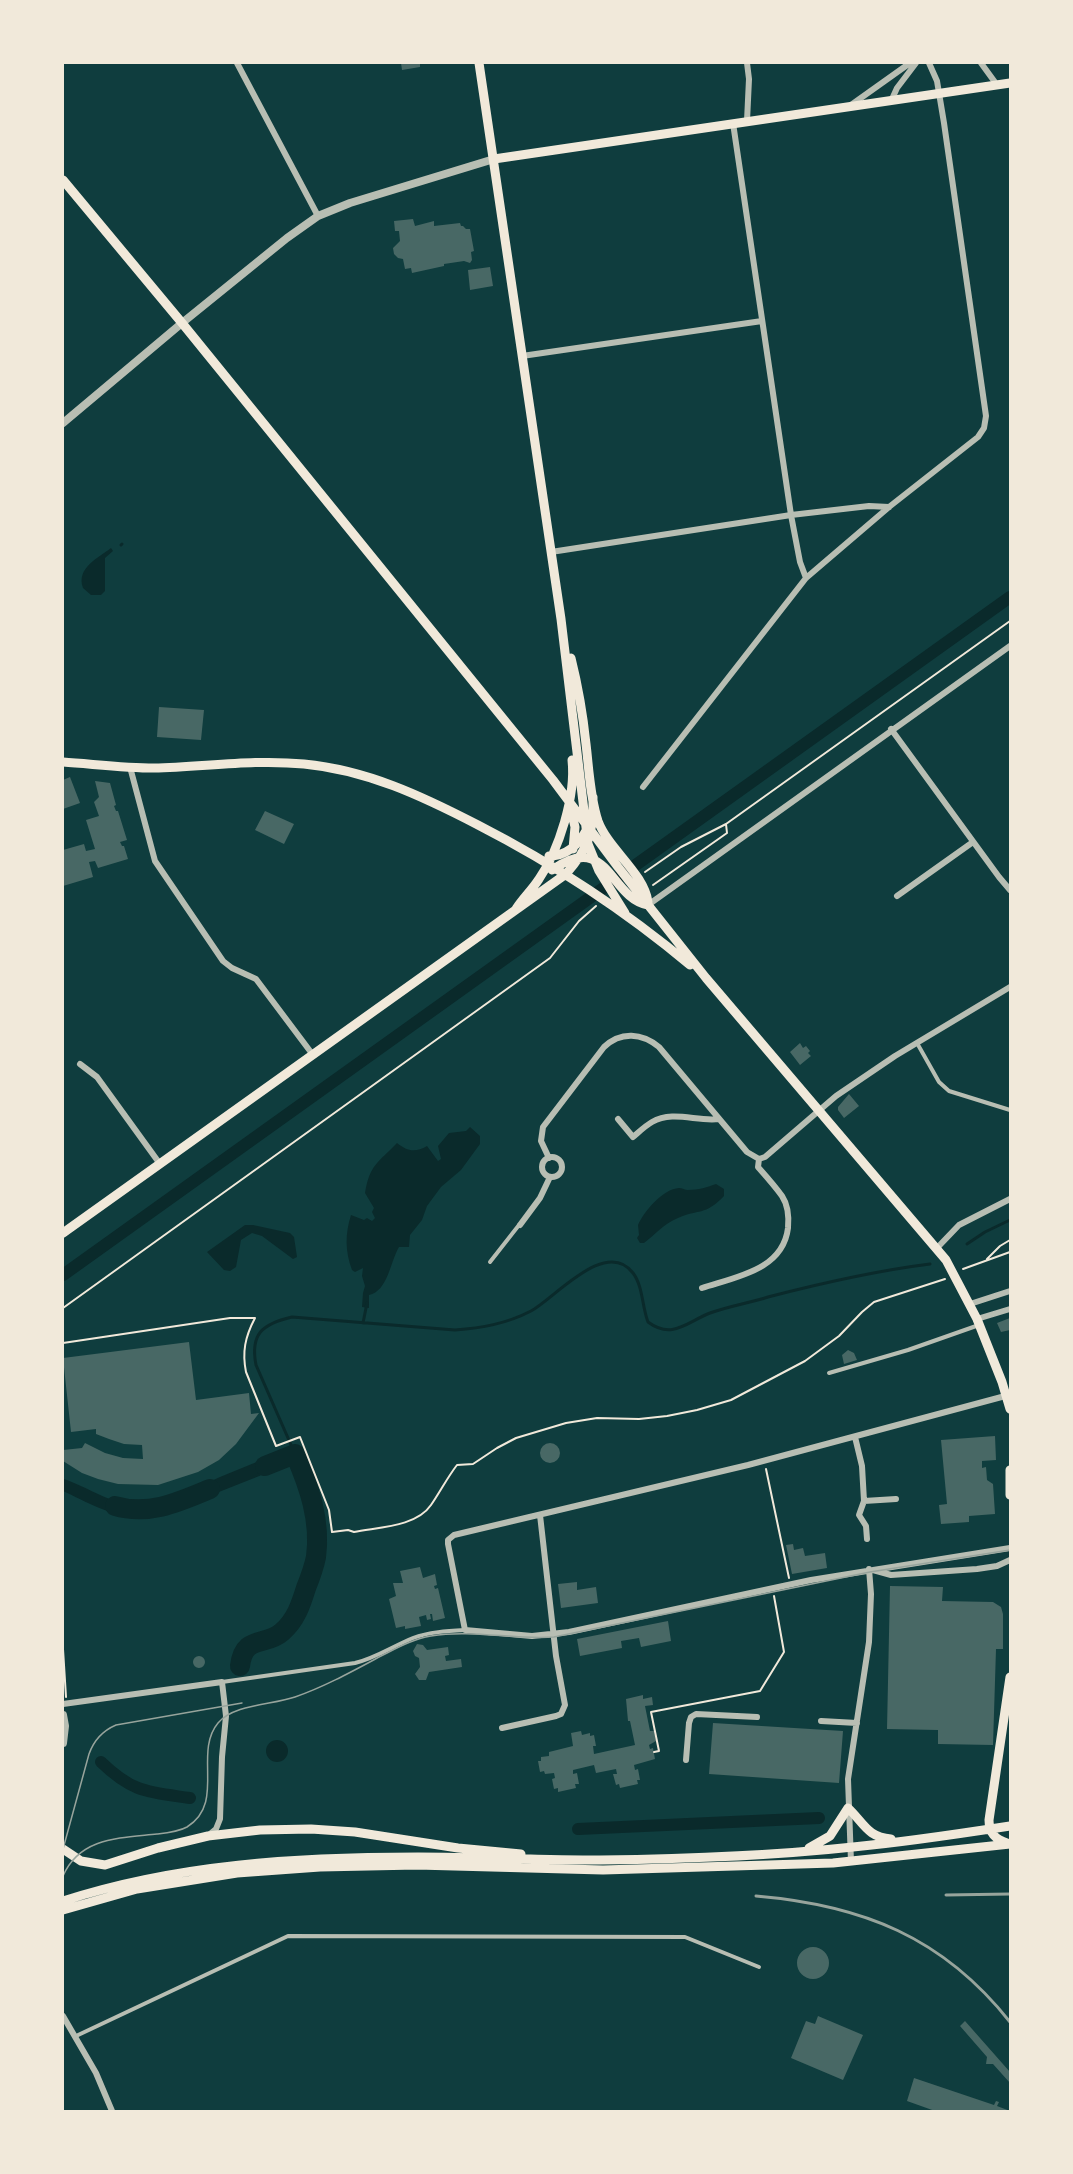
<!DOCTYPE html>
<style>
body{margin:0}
#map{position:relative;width:1073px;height:2174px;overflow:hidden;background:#0f3d3e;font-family:Jost,sans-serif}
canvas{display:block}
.frame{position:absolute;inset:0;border:64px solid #f1e9da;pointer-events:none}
</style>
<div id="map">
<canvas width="1073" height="2174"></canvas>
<div class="frame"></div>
</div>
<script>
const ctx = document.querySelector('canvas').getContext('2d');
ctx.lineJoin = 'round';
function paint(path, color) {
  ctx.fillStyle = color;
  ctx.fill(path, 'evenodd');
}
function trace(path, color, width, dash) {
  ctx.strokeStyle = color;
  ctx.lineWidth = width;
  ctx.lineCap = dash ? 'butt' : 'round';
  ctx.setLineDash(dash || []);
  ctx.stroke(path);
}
paint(new Path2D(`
 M111 548 113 551 105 558V591L101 595H91L83 588C76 568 98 558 111 548Z
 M470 1127 480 1136V1144L461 1170 441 1187 427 1206 422 1220 410 1235 409 1247H399C390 1262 388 1291 369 1295V1308L362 1307 363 1293 365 1286 362 1276 363 1268 355 1272 352 1270C345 1251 345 1234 351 1215L364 1220 367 1218 372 1221 375 1218 372 1212 374 1208 365 1193C370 1164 378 1163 397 1143 407 1151 415 1153 427 1146L438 1161 441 1159 438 1146 449 1133 466 1131Z
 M716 1184 724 1189V1196C705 1216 698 1209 678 1218 663 1224 656 1234 644 1243H640L637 1238 639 1235 638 1225C644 1211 663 1189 679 1188 682 1188 685 1190 688 1190 698 1190 708 1187 716 1184Z
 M245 1225H253L290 1233 294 1237 297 1257 293 1259 262 1236 252 1233 241 1240 236 1267 230 1271 224 1270 207 1252Z
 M286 1450 292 1466 282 1467 186 1505 185 1493 220 1477Z
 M64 1479C90 1488 110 1504 138 1505L140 1516C113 1518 87 1502 63 1491Z
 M266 1751a11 11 0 1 1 22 0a11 11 0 1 1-22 0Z`), '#0a2a2b');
trace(new Path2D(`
 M121 545 122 544
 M967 1244 985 1232 1010 1220
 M363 1323 367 1303
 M295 1454 256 1365C250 1334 262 1324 292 1317L455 1330C481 1328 506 1324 531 1311 554 1299 606 1237 633 1273 643 1286 642 1307 648 1322 672 1340 687 1322 710 1313 729 1306 749 1303 768 1297 822 1283 874 1271 930 1264`), '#0a2a2b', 3);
trace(new Path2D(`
 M63 1275 1010 597
 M101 1762C133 1793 148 1792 190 1798
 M578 1829 819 1818`), '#0a2a2b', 12);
trace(new Path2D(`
 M115 1506C149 1516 179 1502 210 1489
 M240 1666C244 1634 265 1647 282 1632 296 1620 301 1604 306 1588 310 1578 314 1567 316 1557 321 1521 309 1486 295 1454L265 1466`), '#0a2a2b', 20);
paint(new Path2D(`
 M401 63H420V67L402 70Z
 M413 219 415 226 434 221V226L460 223 461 226H463L466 229H470L474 251 471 252 472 260 470 263 464 261 444 264V266L412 273 411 268 405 269 403 259 398 258 394 254 393 248 400 241 399 231H395L394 221Z
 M490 267 493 286 470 290 468 270Z
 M159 707 204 710 201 740 157 737Z
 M70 777 80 803 63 809V780Z
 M95 781 110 783 116 805 114 806 116 811H118L127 840 120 842 122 846H124L128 859 98 868 95 861 89 862 93 877 63 886V850L84 844 86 851 95 849 86 820 99 816 94 802 99 797Z
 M265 811 294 824 284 844 255 830Z
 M800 1043 803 1048 806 1046 810 1051 808 1053 811 1056 800 1065 790 1052Z
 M849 1094 859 1106 844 1118 838 1110V1107Z
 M1010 1318V1330L1001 1332 997 1323Z
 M189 1342 196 1400 249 1393 251 1414 259 1413 236 1444 219 1460 198 1472 158 1485 118 1484 98 1479 82 1473 63 1461V1450L82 1448 85 1443 105 1453 123 1458 143 1459 142 1445 124 1444 109 1439 96 1434V1429L71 1432 63 1358Z
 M848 1350 854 1353 857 1360 844 1364 842 1355Z
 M995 1436 996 1460 982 1461V1468L986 1467 987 1480 993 1484 995 1514 969 1516V1522L941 1524 939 1505 947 1504 941 1440Z
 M540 1453a10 10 0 1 1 20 0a10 10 0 1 1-20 0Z
 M793 1544 794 1550 803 1548 805 1556 825 1553 827 1568 792 1574 786 1545Z
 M420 1567 423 1578 435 1574 437 1585 434 1586 435 1589 438 1588 445 1618 433 1621 432 1614H430L431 1619 427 1620 426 1615 419 1617 421 1626 405 1629V1626L396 1628 389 1599 396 1596 393 1583H403L400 1571Z
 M577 1582V1590L596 1587 598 1603 561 1608 558 1584Z
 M890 1586 943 1587 942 1601 993 1602 1001 1607 1003 1614V1649H996L993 1745 938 1744V1730L887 1729Z
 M668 1621 671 1641 641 1647 639 1638 621 1641 622 1648 580 1656 577 1639Z
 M417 1644 423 1645 427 1650 448 1647 449 1655 445 1656 446 1661 461 1659 462 1667 429 1672 426 1680H419L415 1674 420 1667 419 1658 415 1656 413 1651Z
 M193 1662a6 6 0 1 1 12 0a6 6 0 1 1-12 0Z
 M643 1695V1699L652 1697 653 1705 645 1706 650 1731H654L656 1741 649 1745 650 1749 653 1748 655 1759 634 1765 635 1770 638 1769 640 1780H637L638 1784 620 1788 619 1784 616 1785 613 1774H617L616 1769 596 1773 594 1765 573 1770V1774L577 1773 579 1784H575L576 1788 558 1792V1788L554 1789 552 1779 555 1778 554 1773 545 1774 544 1771 540 1772 538 1761H541V1757L549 1756V1752L573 1746 571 1733 581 1731 582 1735 590 1733V1736L594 1735 596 1746H593L594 1754 635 1745 630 1721H628L626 1699Z
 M713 1723 843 1731 839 1783 709 1774Z
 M797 1963a16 16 0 1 1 32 0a16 16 0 1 1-32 0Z
 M818 2016 863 2035 843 2080 791 2058 806 2021 815 2024Z
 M965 2021 1010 2072V2083L993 2064H986L987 2057 960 2026Z
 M914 2078 994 2105 996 2101 999 2102 997 2106 1010 2111H935L907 2101Z`), '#486865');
trace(new Path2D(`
 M645 872 681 847 726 824 1010 621
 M653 885 727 833 726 824
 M987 1259 1000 1246 1010 1240
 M963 1269 1010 1252
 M63 1308 550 958 579 921 596 906
 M63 1343 230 1318H255C245 1337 242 1352 246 1372L276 1446 300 1437 329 1510 332 1532 348 1530 354 1532C378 1527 416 1527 431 1505 440 1492 447 1478 457 1465L473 1464 497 1448 516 1438 566 1423 597 1418 639 1419 667 1416 697 1410 731 1400 805 1361 839 1336 862 1312 874 1302 945 1279
 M766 1469 789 1578
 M63 1649 66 1697
 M654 1752 659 1751 651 1712 760 1691 784 1652 774 1596`), '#f1e9da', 2);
trace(new Path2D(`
 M917 1043 939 1082 949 1091 1010 1110
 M490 1262 519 1225
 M829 1373 908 1350 979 1325
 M222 1682 355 1663C376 1658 393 1646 413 1638 429 1632 447 1631 465 1630
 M76 2036 288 1936 685 1937 759 1967`), '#b8beb3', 4);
trace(new Path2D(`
 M237 63 318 216
 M747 63 749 79 747 121
 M981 63 997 85
 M892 99 897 88 916 63
 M851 105 910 63
 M733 123 791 515 800 562 806 578
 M522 356 762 321
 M551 552 791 515 869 506 889 507
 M891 729 999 877 1010 890
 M130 767 155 861 223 961 232 968 256 979 313 1055
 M643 787 806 578 889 507 978 437 984 428 986 416 944 123 937 81 929 63
 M897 896 973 842
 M648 905 1010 646
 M80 1064 97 1077 160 1164
 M618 1119 633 1137C639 1132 645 1126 652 1122 673 1110 697 1122 719 1119
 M542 1167a10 10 0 1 1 20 0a10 10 0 1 1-20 0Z
 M549 1158 541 1141 543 1127 604 1047C621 1031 642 1033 659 1047L747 1152 759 1159 765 1157 836 1096 895 1056 1010 987
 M520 1225 540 1198 550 1177
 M937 1248 959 1225 1010 1199
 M702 1288C736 1277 783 1270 788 1228 789 1217 788 1205 782 1196 775 1186 766 1176 758 1167L759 1159
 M970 1304 1010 1291
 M977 1319 1010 1309
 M1009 1395 748 1465 454 1535 448 1540V1544L465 1630 532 1636 569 1632 811 1580 1010 1548
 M855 1437 862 1466 864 1501 859 1515 866 1526 867 1539
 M864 1501 896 1499
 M873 1570 891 1575 977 1569 997 1566 1010 1560
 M63 1704 222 1682 226 1716 222 1757 220 1819 216 1829 210 1834
 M821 1721 857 1723
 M502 1728 556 1716 561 1714 565 1705 556 1656 540 1515
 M686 1760 689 1723 691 1717 696 1714 757 1717
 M851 1862 848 1779 869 1642 871 1594 869 1569
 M63 2016 96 2073 112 2111`), '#b8beb3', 6);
trace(new Path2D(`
 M63 423 182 323 287 238 318 216 350 203 494 159
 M63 1715 65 1726 63 1743`), '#b8beb3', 8);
trace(new Path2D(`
 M479 63 561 619 588 844 599 871 625 913
 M494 159 1010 83
 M63 180 182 323 553 780 618 867 706 978 946 1260 977 1319 1002 1382 1010 1409
 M571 658C578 686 583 715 586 744 589 769 590 797 598 821 609 850 644 873 648 902
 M63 762C93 764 124 768 154 768 204 767 254 759 304 764 367 770 422 796 478 825 556 865 623 909 690 965
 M570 806 575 827 573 849
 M549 856C568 856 580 843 588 827
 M552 870C609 830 609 898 648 905
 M516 909C523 898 532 890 539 879 559 850 576 796 572 760
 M63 1233 566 874C589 848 594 832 593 797
 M1010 1470V1495
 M1007 1843C995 1839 989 1833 989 1820L1010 1677
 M809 1848 830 1836 848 1808C864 1823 867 1837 891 1839
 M63 1849 81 1861 105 1865 158 1848 208 1836 260 1830 311 1829 355 1832 458 1848 521 1854
 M63 1901C177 1864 298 1857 418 1857 479 1857 539 1860 600 1860 684 1859 770 1856 853 1847 906 1842 958 1834 1010 1826
 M63 1910 137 1889 237 1873 320 1867 417 1865 603 1870 833 1863 1010 1844`), '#f1e9da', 9);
trace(new Path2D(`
 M63 1849 89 1754C94 1740 102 1731 116 1725L242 1703
 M63 1876C80 1837 120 1838 157 1834 167 1833 178 1832 187 1827 226 1803 193 1753 218 1723 234 1704 272 1705 295 1697 324 1687 353 1671 381 1656 397 1648 413 1639 431 1636 472 1629 513 1640 554 1637L870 1572 1010 1550`), '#97a49c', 1.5);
trace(new Path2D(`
 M946 1895 1010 1894
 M756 1896C862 1905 943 1937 1010 2022`), '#97a49c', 3);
</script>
